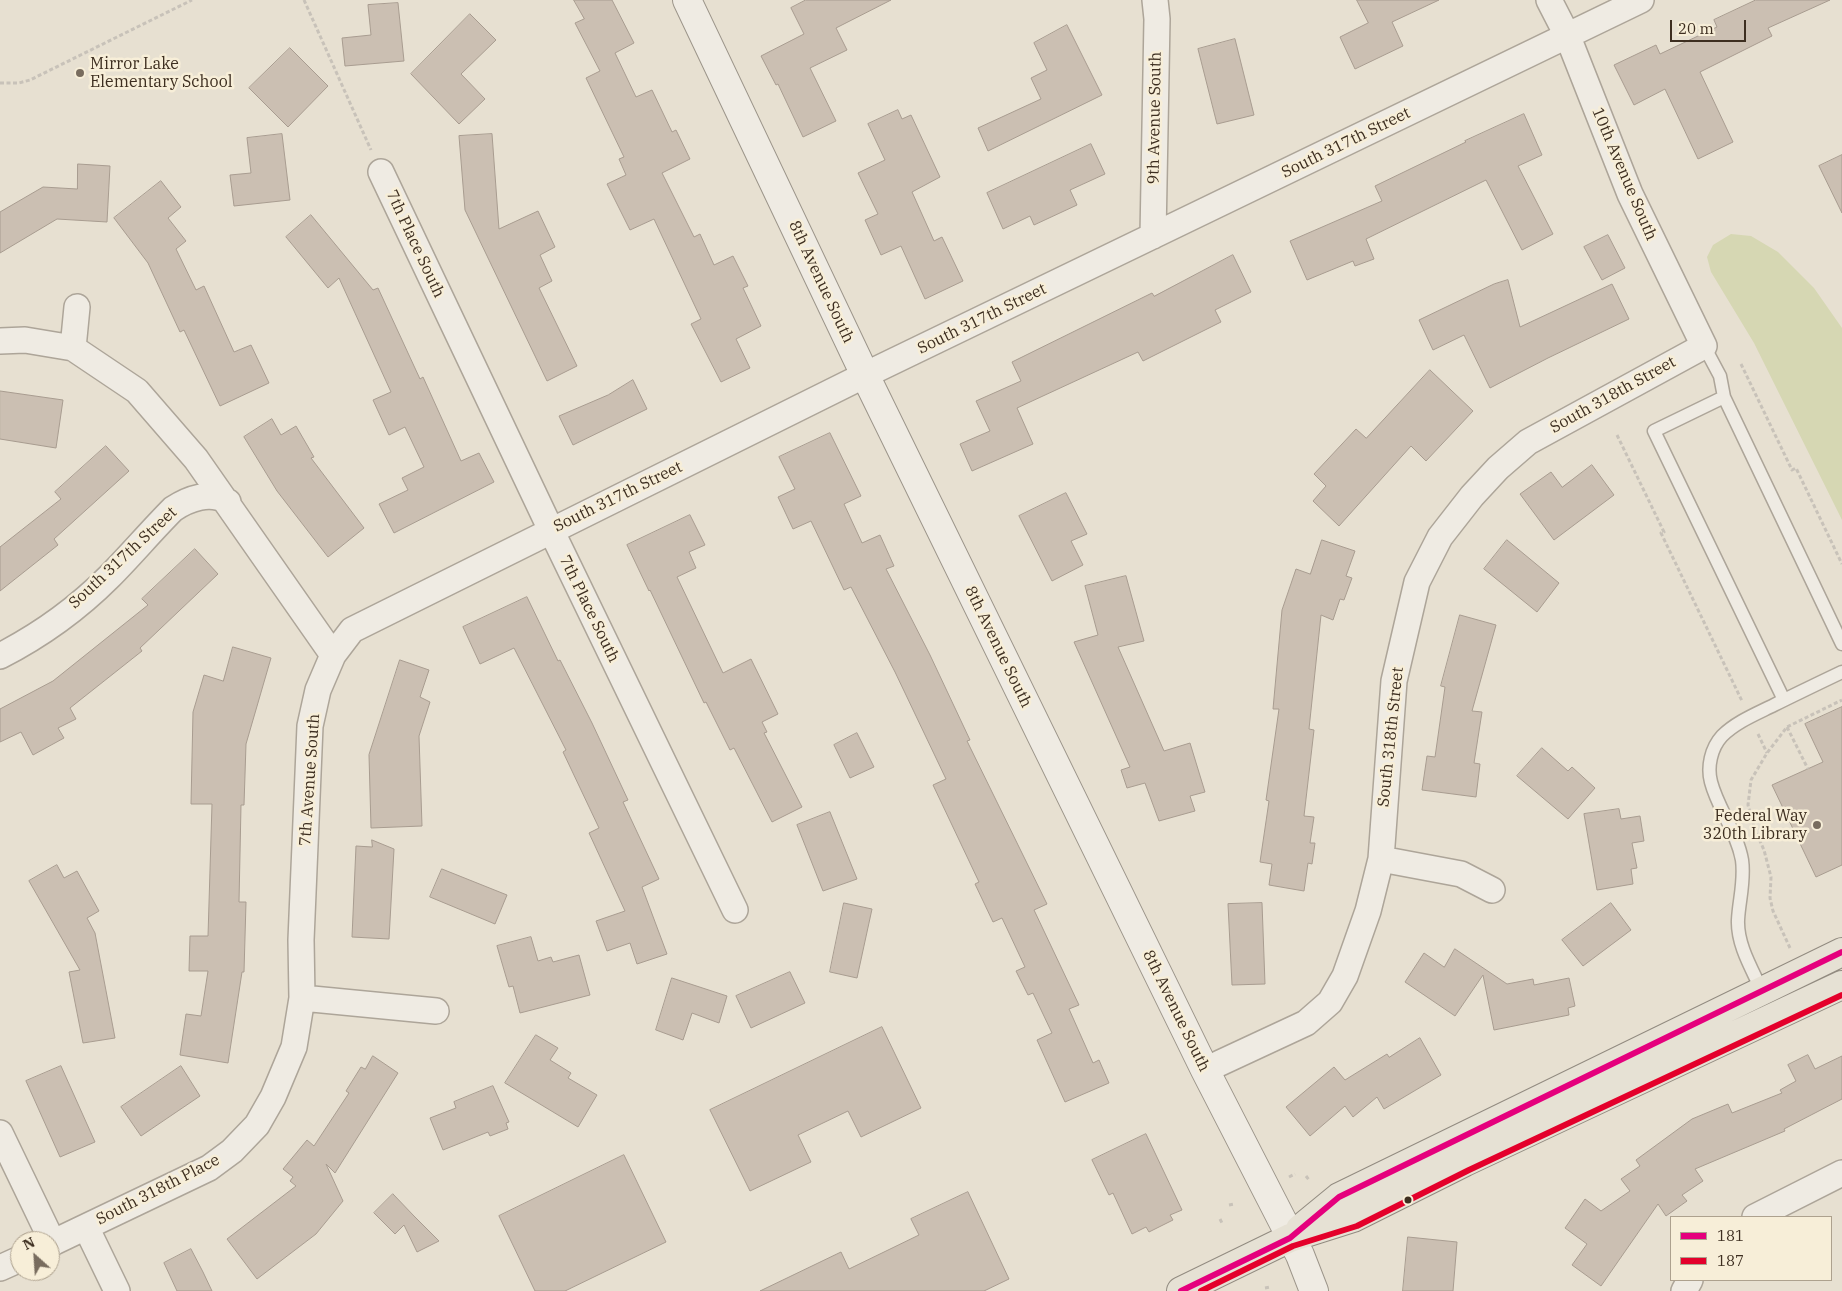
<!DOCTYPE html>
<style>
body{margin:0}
#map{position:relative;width:1842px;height:1291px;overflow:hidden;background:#e7e0d1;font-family:"IBM Plex Serif",serif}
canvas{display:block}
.legend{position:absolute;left:1670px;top:1216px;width:162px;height:65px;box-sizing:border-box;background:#f7eed8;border:1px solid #ada18e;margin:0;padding:6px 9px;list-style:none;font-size:15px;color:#3d2e20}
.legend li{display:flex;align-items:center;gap:10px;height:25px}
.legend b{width:25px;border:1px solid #ada18e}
.north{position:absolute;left:10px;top:1231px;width:50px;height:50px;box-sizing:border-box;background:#f7eed8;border:1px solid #ada18e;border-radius:50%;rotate:334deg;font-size:14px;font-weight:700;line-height:20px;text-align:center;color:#3d2e20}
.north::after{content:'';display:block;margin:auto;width:18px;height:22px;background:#786c5e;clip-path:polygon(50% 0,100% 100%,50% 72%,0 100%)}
.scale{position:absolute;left:1670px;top:20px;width:76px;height:22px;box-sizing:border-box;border:2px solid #3d2e20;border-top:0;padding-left:6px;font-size:15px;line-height:18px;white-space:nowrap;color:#3d2e20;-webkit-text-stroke:4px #f7eed8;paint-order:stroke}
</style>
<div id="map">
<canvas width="1842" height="1291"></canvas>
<ul class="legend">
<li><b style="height:6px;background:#e5007d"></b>181</li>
<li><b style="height:6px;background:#e4002b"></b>187</li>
</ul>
<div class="north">N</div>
<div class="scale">20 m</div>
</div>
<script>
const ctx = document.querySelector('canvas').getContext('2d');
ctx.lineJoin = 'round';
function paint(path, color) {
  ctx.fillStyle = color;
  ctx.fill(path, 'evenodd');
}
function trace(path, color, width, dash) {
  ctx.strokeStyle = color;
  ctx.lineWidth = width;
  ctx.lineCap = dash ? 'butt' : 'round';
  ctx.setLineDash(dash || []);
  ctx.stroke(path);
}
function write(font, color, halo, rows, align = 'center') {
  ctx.font = font + ' "IBM Plex Serif",serif';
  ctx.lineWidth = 5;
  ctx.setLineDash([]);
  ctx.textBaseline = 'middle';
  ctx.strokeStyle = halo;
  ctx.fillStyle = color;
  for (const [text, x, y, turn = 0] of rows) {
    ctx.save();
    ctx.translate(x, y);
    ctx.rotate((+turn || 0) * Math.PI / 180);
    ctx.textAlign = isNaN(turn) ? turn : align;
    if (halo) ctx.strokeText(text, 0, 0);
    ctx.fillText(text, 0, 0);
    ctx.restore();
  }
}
paint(new Path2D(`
 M1731 234 1751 236 1778 252 1814 288 1842 328V520L1754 343 1711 272 1707 257 1713 245Z`), '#d6d7b3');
const building = new Path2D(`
 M574 0H612L634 43 615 53 636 97 652 90 672 132 676 130 690 159 662 173 694 237 700 234 714 265 733 256 748 286 743 288 761 326 736 339 750 368 721 382 691 324 701 319 654 219 630 230 607 184 626 175 619 159 624 157 586 78 600 71 575 23 584 19Z
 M806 0H891L836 28 847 50 810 68 836 121 803 137 778 84 776 85 761 56 804 34 791 8Z
 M1357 0H1439L1392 22 1403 46 1355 69 1340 37 1368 23Z
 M1756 0H1830L1768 28 1772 36 1700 72 1733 142 1698 159 1665 89 1634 105 1614 65 1656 45 1660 54 1717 27 1714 20Z
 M398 3 404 61 345 66 342 38 371 35 368 5Z
 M470 14 496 40 461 74 485 99 459 124 411 74Z
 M1067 25 1102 95 988 151 978 128 1041 99 1031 78 1047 70 1034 43Z
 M1235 39 1254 115 1217 124 1198 49Z
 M290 48 328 86 288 127 249 88Z
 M898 110 902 119 911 115 940 177 912 192 934 241 942 237 963 281 925 299 901 246 881 255 865 220 878 214 858 173 885 160 868 124Z
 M1524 114 1542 155 1518 166 1553 234 1522 250 1486 180 1366 239 1374 259 1355 266 1353 261 1307 280 1290 241 1382 201 1375 186 1466 142 1465 141Z
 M282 134 290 200 234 206 230 175 251 173 247 138Z
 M492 134 499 229 538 211 555 247 540 255 552 281 539 288 577 366 547 381 465 210 459 136Z
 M1091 144 1105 174 1070 190 1077 205 1034 225 1030 216 1003 229 987 193Z
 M1842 155V213L1819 166Z
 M78 164 110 166 107 222 57 219 0 253V212L43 187 77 189Z
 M161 181 181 207 168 218 186 241 176 249 196 290 204 286 234 352 251 345 269 383 220 406 184 330 180 332 148 263 114 218Z
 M311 215 373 290 378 288 420 379 423 377 461 461 479 453 494 482 394 533 379 504 408 490 402 478 424 467 405 427 389 435 373 400 391 392 339 278 328 288 286 237Z
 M1608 235 1625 268 1602 280 1584 247Z
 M1233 255 1251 292 1215 310 1221 322 1143 361 1138 352 1017 408 1033 444 972 471 960 444 990 431 976 401 1021 381 1012 362 1152 293 1154 296Z
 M1508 280 1520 327 1612 284 1629 319 1548 358 1490 388 1464 335 1433 350 1419 320 1494 284Z
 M1430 370 1473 411 1426 461 1411 446 1339 526 1313 501 1326 486 1314 474 1356 429 1366 438Z
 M633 380 647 409 573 445 559 416 608 395Z
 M0 391 63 400 56 448 0 439Z
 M272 419 281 435 296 426 314 457 311 458 364 528 328 557 277 491 244 437Z
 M830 433 861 496 844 504 862 543 880 535 894 566 886 569 930 655 970 740 967 741 1047 904 1034 910 1079 1005 1069 1009 1093 1063 1099 1060 1109 1083 1065 1102 1037 1040 1052 1033 1033 993 1028 995 1016 971 1025 967 1002 918 993 922 975 884 979 882 933 785 946 779 895 672 851 587 844 590 811 521 793 529 778 497 795 489 779 457Z
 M106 446 129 471 54 539 58 545 0 591V547L61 499 55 492Z
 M1592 465 1614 495 1554 540 1520 494 1551 472 1562 487Z
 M1066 493 1087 534 1071 541 1083 565 1052 581 1019 516Z
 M690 515 705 545 689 552 696 568 677 577 723 673 751 659 778 714 762 722 767 732 764 733 802 807 772 822 734 748 730 750 706 702 704 703 650 590 649 591 627 545Z
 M1322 540 1355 551 1346 576 1352 578 1344 600 1340 599 1333 620 1321 615 1309 729 1314 730 1304 816 1314 817 1310 843H1315L1312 864 1308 863 1304 891 1269 885 1272 864 1260 862 1269 801 1266 800 1279 709H1273L1282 610 1296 569 1310 574Z
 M1507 540 1559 583 1537 612 1484 569Z
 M195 549 218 574 140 648 142 651 70 708 76 719 58 728 64 738 33 755 21 732 0 742V709L53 681 148 605 142 599Z
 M1126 576 1144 641 1118 647 1164 751 1190 743 1205 792 1190 796 1195 811 1159 821 1145 783 1127 788 1121 770 1130 767 1074 642 1098 635 1085 586Z
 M527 597 558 661 560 660 592 723 628 800 623 802 659 879 642 887 667 954 637 964 630 943 607 951 596 921 625 911 589 833 599 828 563 752 566 750 514 648 480 664 463 627Z
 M1460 615 1496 625 1472 711 1482 712 1474 763 1480 764 1476 797 1422 790 1427 756 1435 757 1445 687 1441 686Z
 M233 647 271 658 246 744 244 805H241L239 902H246L244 972H242L228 1063 180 1055 186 1014 201 1016 208 971H189L190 936H208L212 804H191L193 712 204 675 223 681Z
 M400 660 429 670 420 697 430 702 419 736 422 826 371 828 369 755Z
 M1842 707V865L1816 877 1772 785 1823 762 1805 724Z
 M857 733 874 767 850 778 834 745Z
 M1542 748 1568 771 1572 767 1595 788 1568 819 1517 776Z
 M1619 809 1621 819 1640 816 1644 841 1632 843 1637 868 1631 869 1633 884 1597 890 1584 814Z
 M830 812 857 879 823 891 797 825Z
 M372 840 394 849 389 939 352 937 356 846 372 847Z
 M57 865 64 878 77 871 99 911 87 918 95 933 115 1038 83 1043 69 972 80 970 29 881Z
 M442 869 507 895 495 924 430 897Z
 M844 903 872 909 857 978 830 972Z
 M1262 903 1265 984 1232 985 1228 904Z
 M1611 903 1631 930 1583 966 1562 940Z
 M531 937 538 961 551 957 553 962 579 955 590 995 520 1013 513 986 509 987 497 946Z
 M1455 949 1507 984 1533 979 1534 985 1569 978 1575 1006 1568 1008 1569 1015 1494 1030 1483 975 1455 1016 1405 982 1424 953 1444 967Z
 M790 972 805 1003 751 1028 736 996Z
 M672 978 727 996 719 1023 692 1013 683 1040 656 1030Z
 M882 1027 921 1108 861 1137 848 1111 798 1135 811 1162 750 1191 710 1110Z
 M536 1035 558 1048 550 1060 571 1073 568 1078 597 1095 578 1127 505 1083Z
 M1420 1038 1441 1075 1384 1109 1377 1097 1353 1117 1345 1106 1310 1136 1286 1107 1334 1067 1345 1080 1387 1054 1389 1057Z
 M1808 1055 1815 1069 1842 1056V1099L1784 1129 1785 1131 1695 1169 1703 1181 1682 1195 1687 1201 1666 1216 1658 1204 1601 1286 1572 1265 1587 1244 1565 1228 1585 1199 1601 1211 1630 1191 1621 1179 1640 1166 1636 1160 1692 1119 1728 1104 1732 1113 1782 1093 1780 1090 1796 1081 1788 1065Z
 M373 1056 398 1073 335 1173 326 1164 343 1201 316 1234 257 1279 227 1239 296 1186 290 1181 293 1177 283 1169 307 1140 314 1146 349 1093 346 1091 361 1067 365 1069Z
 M61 1066 95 1142 60 1157 26 1081Z
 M181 1066 200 1096 141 1136 121 1107Z
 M493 1086 509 1122 506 1123 508 1129 490 1136 488 1132 443 1150 430 1118 456 1108 454 1102Z
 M1146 1134 1182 1210 1170 1215 1173 1220 1149 1232 1146 1227 1132 1234 1113 1193 1109 1195 1092 1160Z
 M624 1155 666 1242 565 1291H535L499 1216Z
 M968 1192 1009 1279 984 1291H760L841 1252 849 1269 919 1235 911 1219Z
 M393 1194 414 1216 439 1241 417 1252 404 1225 395 1234 374 1213Z
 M1408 1237 1457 1242 1453 1291H1403Z
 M191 1249 203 1272 212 1291H177L164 1263Z`);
paint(building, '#cbbfb2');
trace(building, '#a89c90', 1);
const lane = new Path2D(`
 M1704 346 1720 376 1724 397
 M1784 700 1654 431 1724 397 1842 644
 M1762 991C1752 969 1737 945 1738 920 1739 900 1745 881 1742 860 1737 832 1718 809 1711 782 1707 767 1711 748 1722 736 1736 722 1756 714 1774 705 1796 694 1819 683 1842 672`);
const street = new Path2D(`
 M381 172 551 530 735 910
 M1153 236 1157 19 1155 0
 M0 341 25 340 73 348 137 391 196 459 333 655 318 690 310 726 301 940 302 998 294 1047 273 1097 257 1125 232 1151 209 1168 50 1244
 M73 348 77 307
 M333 655 352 630 865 375 1641 0
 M0 656C39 636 78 608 109 577 131 555 151 531 173 509 188 499 211 490 228 502
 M1381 859 1461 874 1492 890
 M302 998 436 1011
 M1205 1070 1306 1023 1330 1002 1345 976 1368 911 1381 859 1394 681 1417 582 1440 537 1472 496 1498 468 1528 442 1704 346 1630 194 1568 37 1549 0
 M0 1133 53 1243
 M1755 1217 1842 1173
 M86 1227 117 1291
 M0 1268 20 1259
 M1684 1291 1690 1280`);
const secondary = new Path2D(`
 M687 0 865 375 1205 1070 1300 1255 1314 1291`);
const primary = new Path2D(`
 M1300 1229 1339 1197 1842 952
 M1181 1291 1290 1238 1353 1218 1465 1162 1842 985`);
trace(lane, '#ada599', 15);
trace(street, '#ada599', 28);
trace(secondary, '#9c958a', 30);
trace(primary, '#928b80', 30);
trace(new Path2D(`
 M304 0 371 150
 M0 83H19L30 80 192 0
 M1741 364 1792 470 1796 468 1842 564
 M1617 435 1664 532 1661 533 1742 701
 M1787 727 1808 769
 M1758 734 1767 753
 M1790 948 1773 911 1770 898 1771 877 1764 850 1755 830 1748 805 1751 780 1767 753 1787 727 1842 700
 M1306 1176 1309 1180
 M1289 1177 1295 1174
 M1229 1205 1234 1204
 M1220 1219 1222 1223
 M1265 1288 1271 1287`), '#c8c2b9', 3, [4, 2.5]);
trace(lane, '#efebe3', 12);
trace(street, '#efebe3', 25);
trace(secondary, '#efebe3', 28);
trace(primary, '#e6e1d4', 28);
trace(new Path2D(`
 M1181 1291 1290 1238 1339 1197 1842 952`), '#e5007d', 6);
trace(new Path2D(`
 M1201 1291 1293 1246 1357 1226 1469 1170 1842 995`), '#e4002b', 6);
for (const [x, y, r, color] of [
 [80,73,5,"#786c5e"],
 [1817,825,5,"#786c5e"],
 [1408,1200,4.5,"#3d2e20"]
]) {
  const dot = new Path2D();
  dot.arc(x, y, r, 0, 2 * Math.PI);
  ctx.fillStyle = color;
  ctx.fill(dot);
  trace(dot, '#f7eed8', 2);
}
write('16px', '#3d2e20', '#f7eed8', [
 ["Mirror Lake",90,64],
 ["Elementary School",90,82],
 ["Federal Way",1807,816,"right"],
 ["320th Library",1807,834,"right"]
], 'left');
write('16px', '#3d2e20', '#f7eed8', [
 ["9th Avenue South",1155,118,-89],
 ["South 317th Street",1346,143,-26],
 ["10th Avenue South",1624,174,67],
 ["7th Place South",415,244,65],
 ["8th Avenue South",821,282,65],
 ["South 317th Street",982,319,-26],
 ["South 318th Street",1613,395,-29],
 ["South 317th Street",618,497,-26],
 ["South 317th Street",123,558,-43],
 ["7th Place South",589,609,64],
 ["8th Avenue South",998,647,64],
 ["South 318th Street",1391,737,-84],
 ["7th Avenue South",310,780,-86],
 ["8th Avenue South",1176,1011,64],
 ["South 318th Place",158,1190,-27]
]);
</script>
